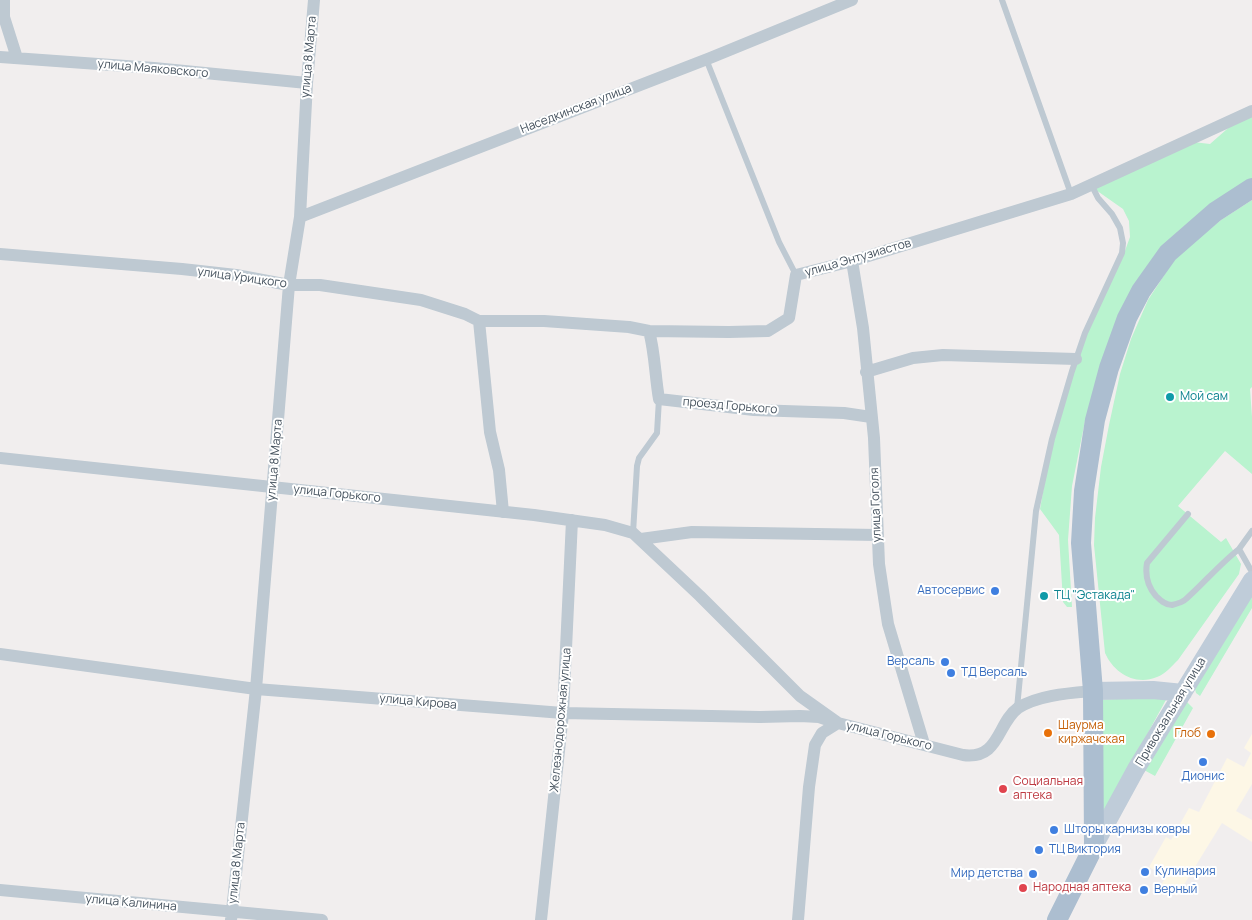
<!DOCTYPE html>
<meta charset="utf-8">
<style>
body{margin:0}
canvas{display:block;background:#f1eeee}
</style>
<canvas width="1252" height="920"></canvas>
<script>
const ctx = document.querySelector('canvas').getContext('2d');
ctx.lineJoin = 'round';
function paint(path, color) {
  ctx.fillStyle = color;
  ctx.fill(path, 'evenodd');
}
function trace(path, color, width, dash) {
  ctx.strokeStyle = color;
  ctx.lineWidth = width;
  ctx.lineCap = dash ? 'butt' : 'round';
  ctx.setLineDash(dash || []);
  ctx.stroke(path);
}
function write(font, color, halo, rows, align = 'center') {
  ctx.font = font + ' Manrope,sans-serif';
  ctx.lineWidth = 4;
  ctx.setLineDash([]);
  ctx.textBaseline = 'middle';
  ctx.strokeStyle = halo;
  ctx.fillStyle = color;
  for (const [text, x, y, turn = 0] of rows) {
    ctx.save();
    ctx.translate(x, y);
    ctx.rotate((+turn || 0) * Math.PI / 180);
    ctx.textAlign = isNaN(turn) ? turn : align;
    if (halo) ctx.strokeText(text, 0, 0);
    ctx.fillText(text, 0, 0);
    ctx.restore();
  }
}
paint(new Path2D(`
 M1252 734V784L1236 811 1252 820V842L1222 823 1177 896 1161 885 1166 877 1149 867 1166 837 1171 840 1189 808 1199 812 1227 758 1244 767 1251 753 1244 748Z`), '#fdf7e6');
paint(new Path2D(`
 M1252 112V179C1220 200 1188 219 1162 247L1085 421 1072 486 1068 540 1072 607H1067L1063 602 1059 535 1040 509 1049 458 1085 334 1122 259 1130 237 1129 221 1123 209 1086 183 1193 142 1210 144 1235 122Z
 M1252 200V387L1250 389 1252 417V474L1225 451 1178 506 1221 542 1226 538 1241 564 1239 574 1178 660C1172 666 1165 674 1157 677 1135 686 1114 673 1105 653L1094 545 1095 518 1101 467 1109 425 1120 374 1131 339 1148 300 1176 257 1221 220Z
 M1252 590V608L1200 696 1196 693 1195 689Z
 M1168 696 1099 823V700Z
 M1187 702 1193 708 1155 776 1144 770Z`), '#b9f3cf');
trace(new Path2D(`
 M1002 0 1071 194
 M706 59 779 242 796 275
 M1188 514 1147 563C1145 575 1148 587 1156 596 1160 600 1165 605 1172 605 1176 604 1183 602 1186 599 1204 583 1220 564 1239 549
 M1252 531 1239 549 1252 572
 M633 533 637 466 639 458 657 433 659 399
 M1017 708 1036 511 1052 439 1072 371 1085 333 1122 253 1123 243 1120 228 1112 214 1098 198 1091 184`), '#bec9d2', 6);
trace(new Path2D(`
 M4 0V17L17 58
 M0 57 154 68 307 83
 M300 217 710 58 852 0
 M0 254 182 269 236 275 289 285H320L421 300 465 314 479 321H544L629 327 649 331 729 332 768 331 789 318 796 275 852 261 1071 194 1252 111
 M852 261 863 328 874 438 879 564 888 624 924 744
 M479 321 490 432 499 470 503 512
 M649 331C655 353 655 376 659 399L754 410 844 413 871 417
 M866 372 913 358 943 355 1076 359
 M0 458 534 515 605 525 633 533 700 596 800 696 838 723 963 755C1000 760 997 723 1018 708 1038 695 1070 693 1093 691
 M641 539 692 532 878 535
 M0 654 256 689 563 713 760 717 800 716 819 717 831 721
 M0 890 322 920
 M231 920 256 689 289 285 300 217 307 83 314 0
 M541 920 563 713 572 520
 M798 920 809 787 815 745 822 733 838 723`), '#bec9d2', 12);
trace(new Path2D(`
 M1093 691 1153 690 1183 693
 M1094 846 1136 769 1252 580`), '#bfccd9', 18);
trace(new Path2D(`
 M1057 920 1094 846 1093 691 1081 543 1084 491 1095 420 1109 368 1127 318 1141 291 1168 253 1215 212 1252 188`), '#acbed0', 20);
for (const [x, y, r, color] of [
 [1170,397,5,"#0f9aa8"],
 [995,591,5,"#3f7fe0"],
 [1044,596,5,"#0f9aa8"],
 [945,662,5,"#3f7fe0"],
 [951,673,5,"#3f7fe0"],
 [1048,733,5,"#e8710a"],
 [1211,734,5,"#e8710a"],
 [1203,762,5,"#3f7fe0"],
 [1003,789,5,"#e0444e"],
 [1054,830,5,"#3f7fe0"],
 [1039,850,5,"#3f7fe0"],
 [1145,872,5,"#3f7fe0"],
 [1033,874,5,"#3f7fe0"],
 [1023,888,5,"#e0444e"],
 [1144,890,5,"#3f7fe0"]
]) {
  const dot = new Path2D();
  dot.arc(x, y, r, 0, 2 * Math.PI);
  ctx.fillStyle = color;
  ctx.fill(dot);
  trace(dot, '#fff', 2);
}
write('12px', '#45525e', '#fff', [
 ["улица 8 Марта",309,57,-85],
 ["улица Маяковского",153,69,5],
 ["Наседкинская улица",576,109,-21],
 ["улица Энтузиастов",858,258,-16],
 ["улица Урицкого",242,278,8],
 ["проезд Горького",730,406,5],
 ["улица 8 Марта",275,460,-85],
 ["улица Горького",337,494,6],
 ["улица Гоголя",876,505,-92],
 ["улица Кирова",418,702,5],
 ["Привокзальная улица",1171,712,-59],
 ["Железнодорожная улица",561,720,-85],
 ["улица Горького",889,736,14],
 ["улица 8 Марта",237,863,-84],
 ["улица Калинина",131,903,5]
]);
write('12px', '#0d838f', '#fff', [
 ["Мой сам",1180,397],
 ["ТЦ \"Эстакада\"",1054,596]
], 'left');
write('12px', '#366cbe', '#fff', [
 ["Автосервис",985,591,"right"],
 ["Версаль",935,662,"right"],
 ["ТД Версаль",961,673],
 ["Дионис",1203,777,"center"],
 ["Шторы карнизы ковры",1064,830],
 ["ТЦ Виктория",1049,850],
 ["Кулинария",1155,872],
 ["Мир детства",1023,874,"right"],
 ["Верный",1154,890]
], 'left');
write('12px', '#c56008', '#fff', [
 ["Шаурма",1058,726],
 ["киржачская",1058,740],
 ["Глоб",1201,734,"right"]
], 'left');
write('12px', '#be3a42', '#fff', [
 ["Социальная",1013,782],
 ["аптека",1013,796],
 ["Народная аптека",1033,888]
], 'left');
</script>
